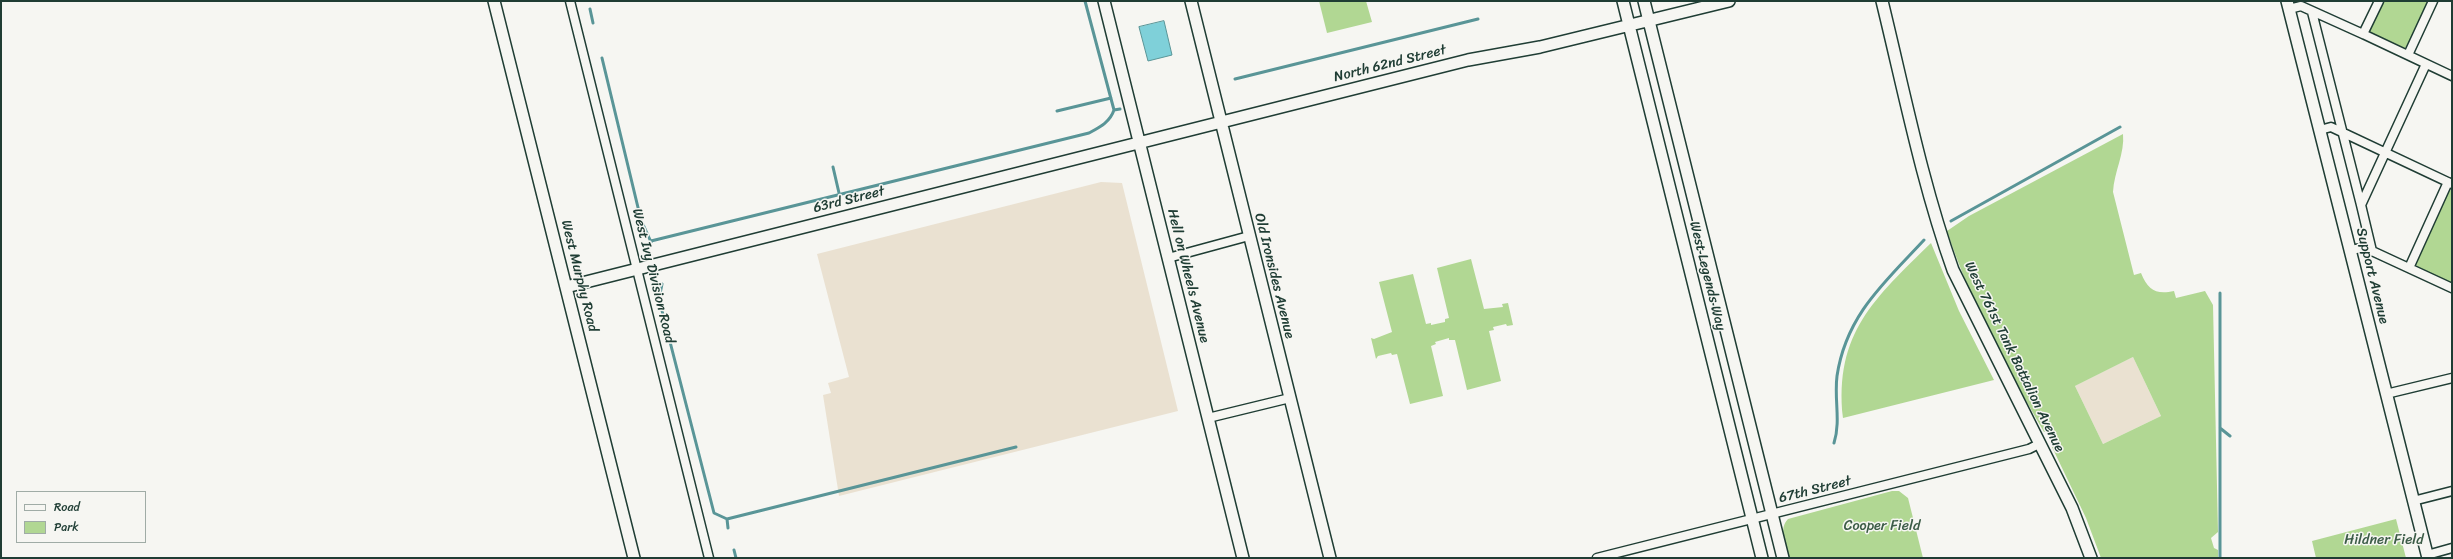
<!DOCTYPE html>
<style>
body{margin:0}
#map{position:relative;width:2453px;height:559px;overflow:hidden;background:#f6f6f2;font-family:Sriracha,sans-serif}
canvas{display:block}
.frame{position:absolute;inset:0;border:2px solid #1f3d34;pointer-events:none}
.legend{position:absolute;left:16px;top:491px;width:130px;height:52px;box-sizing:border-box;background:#f6f6f2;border:1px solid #a0aca6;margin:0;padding:5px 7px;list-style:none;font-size:12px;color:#1f3d34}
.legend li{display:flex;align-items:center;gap:8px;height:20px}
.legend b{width:20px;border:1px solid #a0aca6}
</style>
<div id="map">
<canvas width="2453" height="559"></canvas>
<div class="frame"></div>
<ul class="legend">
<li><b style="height:5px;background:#f6f6f2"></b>Road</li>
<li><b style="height:11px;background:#b1d793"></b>Park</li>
</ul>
</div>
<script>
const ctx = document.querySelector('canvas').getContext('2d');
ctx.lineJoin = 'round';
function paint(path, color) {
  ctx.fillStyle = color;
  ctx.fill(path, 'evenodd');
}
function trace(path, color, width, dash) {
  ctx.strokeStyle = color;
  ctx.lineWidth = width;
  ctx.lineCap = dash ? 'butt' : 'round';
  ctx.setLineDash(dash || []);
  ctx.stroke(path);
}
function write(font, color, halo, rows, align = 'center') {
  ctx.font = font + ' Sriracha,sans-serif';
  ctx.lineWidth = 3;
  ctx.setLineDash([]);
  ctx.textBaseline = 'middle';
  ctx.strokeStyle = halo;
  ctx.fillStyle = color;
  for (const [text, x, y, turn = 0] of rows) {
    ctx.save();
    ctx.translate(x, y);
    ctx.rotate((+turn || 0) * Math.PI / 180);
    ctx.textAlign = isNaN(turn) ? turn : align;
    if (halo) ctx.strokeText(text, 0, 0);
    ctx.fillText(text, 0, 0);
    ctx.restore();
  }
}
paint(new Path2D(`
 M1101 182 1122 183 1178 411 839 496 823 395 831 393 828 383 849 377 817 254Z
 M2133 357 2161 416 2103 444 2075 386Z`), '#eae1d1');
paint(new Path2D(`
 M1319 1H1366L1372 22 1327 33Z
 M2383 1H2430L2408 47 2401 49 2368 33Z
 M2123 134C2125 153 2114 172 2113 192L2134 275 2141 273C2148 290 2156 295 2174 291L2176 298 2205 291 2213 305 2218 532 2211 538 2214 548 2218 550V558H2101L2086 518 2052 447 2059 443 2052 429 2044 432C2007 368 1970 301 1947 231L1969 216ZM2133 357 2161 416 2103 444 2075 386Z
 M2452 189V285L2419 269 2415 263 2446 194Z
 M1931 243 1959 311 1994 380 1843 418C1834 333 1875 298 1931 243Z
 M1471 259 1484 309 1503 307 1502 304 1508 303 1513 325 1507 326 1506 324 1493 327 1494 330 1489 331 1501 381 1467 390 1455 340H1449V338L1435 342 1436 344 1431 346 1443 396 1410 404 1397 354 1392 355 1391 353 1378 356 1376 359 1371 338 1374 339 1392 332 1379 282 1413 274 1426 324 1431 323V325L1445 322V319L1449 318 1437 268Z
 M1892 491H1899L1908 498 1923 558H1789C1786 546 1778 529 1788 519Z
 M2396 519 2406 558H2316L2312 541Z`), '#b1d793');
const water = new Path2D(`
 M1164 21 1172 55 1148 61 1139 27Z`);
paint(water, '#7fd0d9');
trace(water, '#599597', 1);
trace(new Path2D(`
 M1085 1 1114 110 1120 109
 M590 9 593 23
 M602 58 641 220 651 242
 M1235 79 1478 19
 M1057 111 1111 98
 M833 167 839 193
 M1951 221 2120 127
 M651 241 1089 133C1100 127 1110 122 1114 110
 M662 284 659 299 714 513 727 519
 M2220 293V558
 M2220 428 2230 436
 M1834 443C1841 421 1834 399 1837 376 1846 315 1885 282 1924 240
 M728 528 727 519 1016 447
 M734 550 736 558`), '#599597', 3);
const street = new Path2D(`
 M570 1 709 558
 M2289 9 2301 6 2363 34 2379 1
 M2312 12 2361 205
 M2363 34 2452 76
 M2408 55 2433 1
 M2426 64 2361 205 2372 251 2452 288
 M2320 130 2331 127 2452 184
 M2350 250 2362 248 2372 251
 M1168 258 1249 236
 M2409 268 2448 182
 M2386 394 2452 378
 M1208 418 1290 398
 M2413 501 2452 491
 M2427 555 2452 548
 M1597 558 2029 449 2039 444`);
const secondary = new Path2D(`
 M494 1 634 558
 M1104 1 1243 558
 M1191 1 1330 558
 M1623 1 1762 558
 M1644 1 1783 558
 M1882 1C1904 91 1922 183 1953 270L2072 508 2091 558
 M2287 1 2428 558
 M566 287 1468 60 1540 47 1729 1`);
trace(street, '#1f3d34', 11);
trace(secondary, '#1f3d34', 14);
trace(street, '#f6f6f2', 8);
trace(secondary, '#f6f6f2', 11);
write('14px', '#1f3d34', '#f6f6f2', [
 ["North 62nd Street",1390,64,-14],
 ["63rd Street",849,200,-14],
 ["West Murphy Road",579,276,76],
 ["West Ivy Division Road",653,276,76],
 ["Hell on Wheels Avenue",1188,276,76],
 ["Old Ironsides Avenue",1274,276,76],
 ["West Legends Way",1707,276,76],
 ["Support Avenue",2372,276,76],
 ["West 761st Tank Battalion Avenue",2014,357,64],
 ["67th Street",1815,490,-14]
]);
write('14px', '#3c5c47', '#f6f6f2', [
 ["Cooper Field",1882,526],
 ["Hildner Field",2384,540]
]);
</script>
